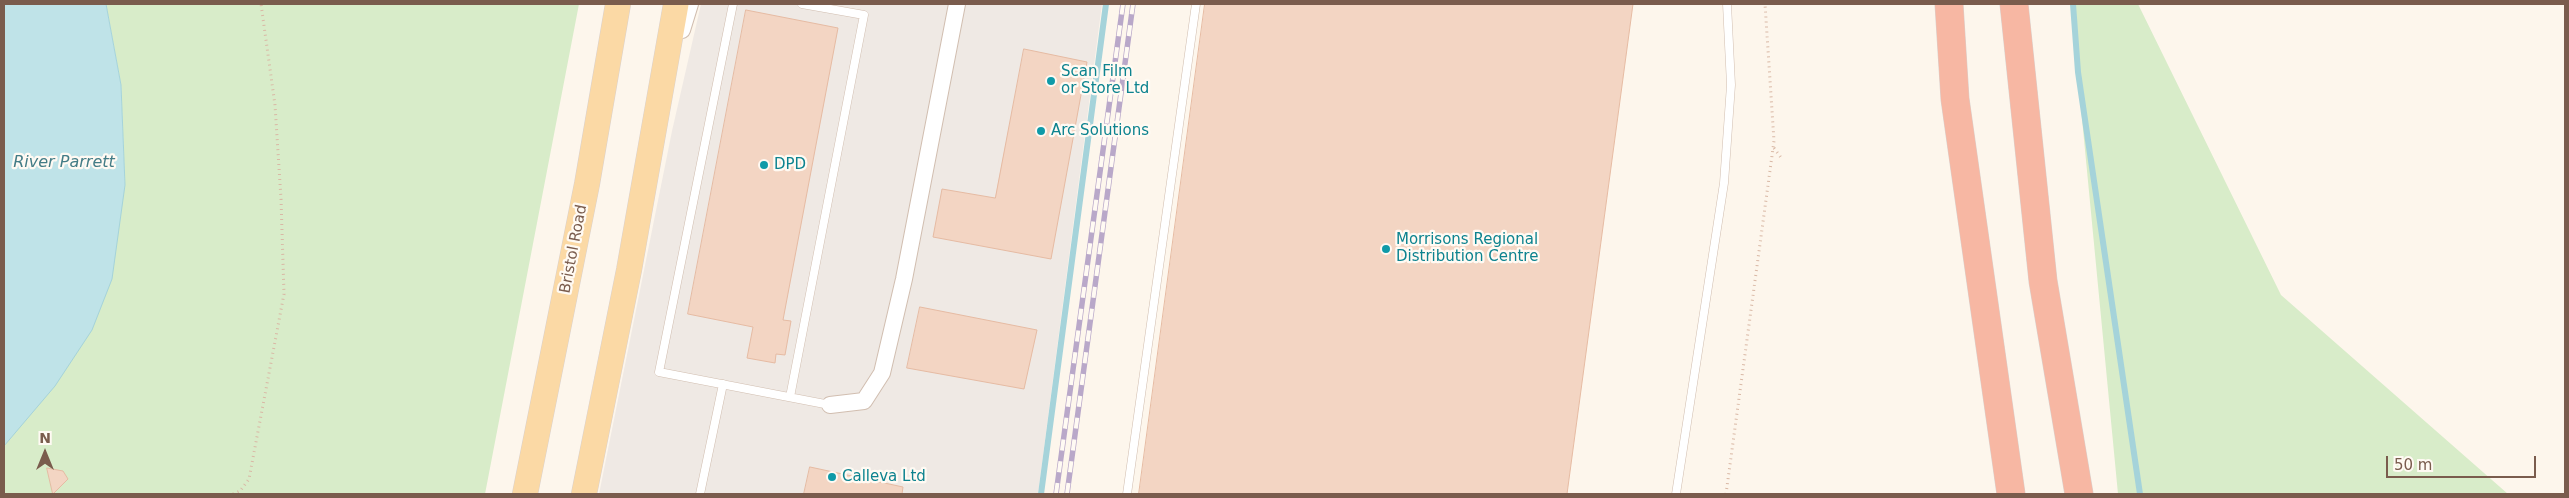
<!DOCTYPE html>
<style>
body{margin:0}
#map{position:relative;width:2569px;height:498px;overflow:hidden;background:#fdf6ec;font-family:"DejaVu Sans",sans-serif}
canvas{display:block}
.frame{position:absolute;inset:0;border:5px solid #7a5c4d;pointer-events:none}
.north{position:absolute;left:20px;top:428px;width:50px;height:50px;-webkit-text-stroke:4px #fffaf3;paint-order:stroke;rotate:0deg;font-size:14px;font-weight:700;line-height:20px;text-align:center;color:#7a5c4d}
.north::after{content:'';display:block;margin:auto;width:18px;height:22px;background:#7a5c4d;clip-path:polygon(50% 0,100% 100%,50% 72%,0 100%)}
.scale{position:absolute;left:2386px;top:456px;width:150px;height:22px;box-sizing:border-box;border:2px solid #7a5c4d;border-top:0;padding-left:6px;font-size:15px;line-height:18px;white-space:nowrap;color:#7a5c4d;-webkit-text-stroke:4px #fffaf3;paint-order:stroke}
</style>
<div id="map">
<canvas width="2569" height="498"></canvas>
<div class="frame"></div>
<div class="north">N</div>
<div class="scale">50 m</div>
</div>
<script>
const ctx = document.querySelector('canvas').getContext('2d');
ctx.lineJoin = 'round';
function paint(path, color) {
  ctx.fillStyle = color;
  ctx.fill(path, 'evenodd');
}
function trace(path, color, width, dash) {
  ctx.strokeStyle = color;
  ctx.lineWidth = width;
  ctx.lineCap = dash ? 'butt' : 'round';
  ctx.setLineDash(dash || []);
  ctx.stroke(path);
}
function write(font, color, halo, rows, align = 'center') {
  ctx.font = font + ' "DejaVu Sans",sans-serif';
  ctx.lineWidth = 4.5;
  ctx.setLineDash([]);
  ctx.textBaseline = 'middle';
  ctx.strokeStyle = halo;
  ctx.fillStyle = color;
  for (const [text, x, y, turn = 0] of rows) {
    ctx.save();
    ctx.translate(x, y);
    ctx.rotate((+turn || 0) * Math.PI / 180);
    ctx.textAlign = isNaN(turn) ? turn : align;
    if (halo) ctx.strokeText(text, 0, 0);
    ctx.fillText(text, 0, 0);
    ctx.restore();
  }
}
paint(new Path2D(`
 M701 4H1102L1038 494H599L672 131Z`), '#efe9e4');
paint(new Path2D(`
 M106 4H579L485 494H4V446L14 432 125 185 121 85Z
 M2071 4H2138L2281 295 2508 494H2118Z`), '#d8ecc9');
const water = new Path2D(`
 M4 4H106L121 85 125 185 112 279 92 330 55 386 4 446Z`);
paint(water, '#bfe3e8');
trace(water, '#a5d3da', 1);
trace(new Path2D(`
 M2073 4 2078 72 2140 494
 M1041 494 1106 4`), '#a5d3da', 6);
const building = new Path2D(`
 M1205 4H1633L1567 494H1139Z
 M746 10 838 28 783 320 791 321 785 355 776 354 775 363 747 358 753 327 688 314Z
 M1024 49 1087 62 1051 259 933 237 942 189 995 198Z
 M920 307 1037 330 1024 389 907 368Z
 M810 467 903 487 902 494H804Z
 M47 468 63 471 68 479 53 494Z`);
paint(building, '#f3d5c3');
trace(building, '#e6bba3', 1);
const lane = new Path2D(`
 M733 4 659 372 830 405
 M790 397 864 15 802 4
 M700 494 723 384
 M1127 494 1196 4
 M1676 494 1724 183 1731 85 1727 4`);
const street = new Path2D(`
 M682 30 690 4
 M830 405 864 401 882 373 904 279 957 4`);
const primary = new Path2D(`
 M525 494 587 184 618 4
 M584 494 629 270 676 4`);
const highway = new Path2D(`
 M1949 4 1955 99 2011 494
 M2014 4 2043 281 2079 494`);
trace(lane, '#d1beb0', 9);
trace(street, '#d1beb0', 18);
trace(primary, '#dad1cd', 26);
trace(highway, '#dad1cd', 29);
trace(new Path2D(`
 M1774 148 1782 159
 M233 494 240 491 249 479 284 294 281 199 275 105 261 4
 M1726 494 1774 141 1765 4`), '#d9b8a5', 3, [1, 4]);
trace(lane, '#fff', 8);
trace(street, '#fff', 16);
trace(primary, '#fbd9a5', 25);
trace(highway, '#f7b7a3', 28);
const rail = new Path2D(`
 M1056 494 1123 4
 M1067 494 1133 4`);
trace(rail, '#b9a8c9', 5.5);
trace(rail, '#fffaf3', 4, [11]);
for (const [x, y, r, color] of [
 [1051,81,5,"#0f9aa8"],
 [1041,131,5,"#0f9aa8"],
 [764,165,5,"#0f9aa8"],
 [1386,249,5,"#0f9aa8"],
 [832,477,5,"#0f9aa8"]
]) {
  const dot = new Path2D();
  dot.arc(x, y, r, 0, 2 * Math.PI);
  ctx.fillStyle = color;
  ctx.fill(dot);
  trace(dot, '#fffaf3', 2);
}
write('15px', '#0d838f', '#fffaf3', [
 ["Scan Film",1061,72],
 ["or Store Ltd",1061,89],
 ["Arc Solutions",1051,131],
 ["DPD",774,165],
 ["Morrisons Regional",1396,240],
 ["Distribution Centre",1396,257],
 ["Calleva Ltd",842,477]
], 'left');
write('15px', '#7a5c4d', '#fffaf3', [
 ["Bristol Road",574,249,-79]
]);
write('italic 16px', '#437c86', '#fffaf3', [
 ["River Parrett",64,163]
]);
</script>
